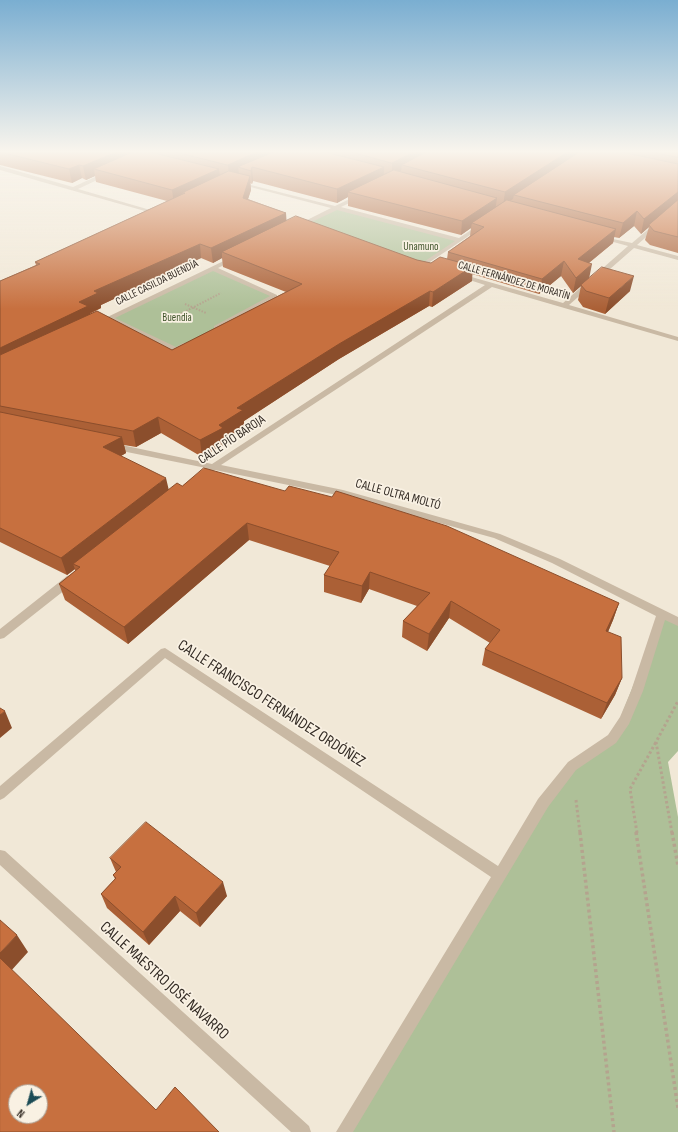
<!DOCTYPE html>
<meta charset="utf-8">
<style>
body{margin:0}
#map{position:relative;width:678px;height:1132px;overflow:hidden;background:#f1e8d7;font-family:"Sofia Sans Condensed",sans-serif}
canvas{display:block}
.north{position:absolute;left:8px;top:1084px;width:40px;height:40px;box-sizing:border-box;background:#f9f1e3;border:1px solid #aaa297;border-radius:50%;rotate:217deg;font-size:11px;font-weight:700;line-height:16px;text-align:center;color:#342c25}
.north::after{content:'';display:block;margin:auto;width:14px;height:18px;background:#1b4b55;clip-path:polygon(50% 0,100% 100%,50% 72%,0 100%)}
</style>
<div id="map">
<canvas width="678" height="1132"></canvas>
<div class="north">N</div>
</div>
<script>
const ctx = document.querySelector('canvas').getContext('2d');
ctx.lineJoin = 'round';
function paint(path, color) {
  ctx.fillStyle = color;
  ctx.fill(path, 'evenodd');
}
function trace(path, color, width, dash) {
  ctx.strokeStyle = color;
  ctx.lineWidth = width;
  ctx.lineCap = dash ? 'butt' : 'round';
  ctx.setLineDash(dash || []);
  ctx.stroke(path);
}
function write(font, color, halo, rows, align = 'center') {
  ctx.font = font + ' "Sofia Sans Condensed",sans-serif';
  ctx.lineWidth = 3.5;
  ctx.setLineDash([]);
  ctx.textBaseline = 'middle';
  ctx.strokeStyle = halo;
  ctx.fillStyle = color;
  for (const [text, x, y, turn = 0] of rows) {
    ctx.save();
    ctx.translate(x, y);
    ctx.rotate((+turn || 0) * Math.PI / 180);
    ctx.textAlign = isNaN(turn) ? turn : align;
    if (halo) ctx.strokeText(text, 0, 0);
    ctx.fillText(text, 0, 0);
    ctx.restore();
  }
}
paint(new Path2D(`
 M335 208 460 240 424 264 298 226Z
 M212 268 275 296 176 350 110 318Z
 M662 613 678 622V751L668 762 678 817V1132H344L572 766 612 739Z`), '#aec098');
trace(new Path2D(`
 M185 304 206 313
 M165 322 221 293`), '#b4a38e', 2, [1.5, 1.5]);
trace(new Path2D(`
 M576 800 580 833
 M637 833 630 789 656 742
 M672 833 656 742 678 701`), '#b4a38e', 3, [2.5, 2.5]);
trace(new Path2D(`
 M580 832 614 1132
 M636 832 678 1108
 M672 832 678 866`), '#b4a38e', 3.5, [3, 3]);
paint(new Path2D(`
 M0 166 73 187 106 172H110V174L78 189 164 214 159 215 0 170Z
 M235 181 335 206 358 195H362V197L341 207 459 238 480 224 485 225 424 266 421 264 422 263 455 241 337 210 299 228H295V226L331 208 235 183Z
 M678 204V209L637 245 678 256V260L634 248 569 305 678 337V341L492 287 221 465 343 490 500 534 560 559 678 617V626L665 620 643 691 629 724 616 743 576 770 548 807 353 1132H336L491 877 165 658 4 798 0 800V786L161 649 165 648 498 866 538 799 568 762 608 735 620 717 631 691 656 616 552 563 494 538 342 496 215 470 210 472 207 471 206 468 112 449 108 446 112 443 212 464 485 285 457 276V274H461L563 303 628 246 599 238V236L632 243Z
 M234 256 237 258 236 259 218 268 277 295V297L220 330H214V326L270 296 213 271 115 318 176 347 183 343H189V347L179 352H173L110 321 99 325 95 323Z
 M71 575 75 576 76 579 75 582 4 638 0 639V629L67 576Z
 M0 850 5 851 309 1126 311 1132H291L0 865Z`), '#c9b9a4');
paint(new Path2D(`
 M0 151H678V253L650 245 645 240 649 227 641 234 634 226 619 238 614 237 613 243 589 263V278L630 291 605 314 583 307 578 300 581 286 573 293 561 276 539 294 472 274V281L432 307 429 306 339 359 244 421V427L224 440 225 444 202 457 161 433 136 447 124 445 126 453 121 456 169 490 182 486 619 603 613 620 608 632 622 678 615 695 601 719 482 665 485 649 490 643 449 618 427 651 402 637 403 621 417 606 369 589 361 603 324 592V575L330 566 249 540 128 644 65 600 59 584 75 571V569L67 575 0 542V281L36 265 35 262 167 201 96 182 95 176 86 180 82 178 72 183 0 165ZM253 181 337 203 348 197V206L461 235 471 228 470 236 448 252 447 259 431 263 417 260 286 221V213L248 199 251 190 250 183 252 184ZM201 258 213 263 222 258 223 267 286 292 172 350 90 314 101 308V305Z
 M110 858 227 896 200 927 180 911 149 945 107 908 101 894 115 879 113 875 116 872Z`), '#ab6036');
paint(new Path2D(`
 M119 151H130L131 159 94 169 95 176 86 180 83 166Z
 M259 151H289L238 167 239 174 229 178 228 165Z
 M416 151H440L402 165 401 171 392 176V163Z
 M569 151H579L578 156 514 195 513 199 503 206 505 192Z
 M79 165 82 178 72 183 69 169Z
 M252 167 253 181 252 184 251 171Z
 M384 167V180L348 192V197L337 203V189Z
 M219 169 221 182 182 193 183 199 174 204 172 190Z
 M250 176 251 190 244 211 243 198Z
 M678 192V203L649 225V227L641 234 644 219Z
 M497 198 495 212 472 223 471 228 461 235 462 221Z
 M637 211 634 226 619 238 623 223Z
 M286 213 287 227 222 252V258L213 263 211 248Z
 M616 229 613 243 575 274 578 259Z
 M200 244 201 258 101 305V308L90 313 92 322 0 366V348L79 302 94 291Z
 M564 261 561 276 539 294 542 279Z
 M592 264 589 279 573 293 576 278Z
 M473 266 472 281 432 307 433 292Z
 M634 276 630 291 605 314 609 298Z
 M430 291 429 306 339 359 244 421V427L224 440 225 444 202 457 200 440 219 425 237 408 339 344Z
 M158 417 161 433 136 447 133 431Z
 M122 437 126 453 107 464 103 447Z
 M166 478 170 495 73 564 75 569 67 575 61 558Z
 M247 523 249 540 128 644 124 627Z
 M370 572 369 589 361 603 362 586Z
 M451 601 449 618 427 651 429 634Z
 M619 603 613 620 601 648 606 631Z
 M622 678 615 695 601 719 607 703Z
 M5 711 12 728 0 738V715Z
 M223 882 227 896 200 927 196 913Z
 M175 896 180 911 149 945 143 932Z
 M17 935 28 952 10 972 0 959V953Z`), '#8b4e2c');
const building = new Path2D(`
 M0 151H119L83 166 79 165 69 169 0 152Z
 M135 151H146L219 169 172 190 94 169Z
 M172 151H259L228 165Z
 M276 151H321L384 167 337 189 252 167 251 171 238 167Z
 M348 151H416L392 163Z
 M428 151H569L505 192 402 165Z
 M581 151H617L678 164V192L644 219 637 211 623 223 514 195Z
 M646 151H678V157Z
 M394 170 497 198 462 221 348 192Z
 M229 171 250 176 243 198 286 213 211 248 200 244 94 291 98 293 79 302 88 306 0 348V281L40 264 35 262 185 193H182Z
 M507 200 616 229 578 259 592 264 576 278 564 261 542 279 448 252 484 227 472 223Z
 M678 200V237L654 231 649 225Z
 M296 216 417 260 431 263 440 257 473 266 433 292 430 291 339 344 237 408 243 410 219 425 223 428 200 440 158 417 133 431 0 406V355L97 311 172 350 302 284 222 252Z
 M602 267 634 276 609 298 586 291 581 285Z
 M0 412 122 437 103 447 166 478 61 558 0 528Z
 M204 468 285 491 289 486 332 497 336 491 447 526 619 603 606 631 621 637 622 678 607 703 485 649 500 630 451 601 429 634 403 621 430 593 370 572 362 586 324 575 339 552 247 523 124 627 59 584 80 567 73 564 177 483 182 486Z
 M0 708 5 711 0 715Z
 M146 822 223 882 196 913 175 896 143 932 101 894 116 878 113 875 121 867 110 858Z
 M0 920 17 935 0 953Z
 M0 958 156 1110 175 1087 219 1132H0ZM16 1092H40V1116H16Z`);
paint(building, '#c7703f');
trace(building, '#8b4e2c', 1);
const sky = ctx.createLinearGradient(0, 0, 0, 309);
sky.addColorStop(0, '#7aaed1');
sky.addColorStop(0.49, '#f9f5ed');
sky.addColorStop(1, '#f9f5ed00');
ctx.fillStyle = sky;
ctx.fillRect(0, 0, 678, 309);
write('11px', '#3e5229', '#f9f1e3', [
 ["Unamuno",421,247],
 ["Buendia",177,318]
]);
write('11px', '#342c25', '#f9f1e3', [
 ["CALLE FERNÁNDEZ DE MORATÍN",514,281,16],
 ["CALLE CASILDA BUENDÍA",157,283,-26]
]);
write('13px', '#342c25', '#f9f1e3', [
 ["CALLE PÍO BAROJA",232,440,-34],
 ["CALLE OLTRA MOLTÓ",398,495,15]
]);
write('16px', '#342c25', '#f9f1e3', [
 ["CALLE FRANCISCO FERNÁNDEZ ORDÓÑEZ",271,704,33],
 ["CALLE MAESTRO JOSÉ NAVARRO",164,981,42]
]);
</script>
